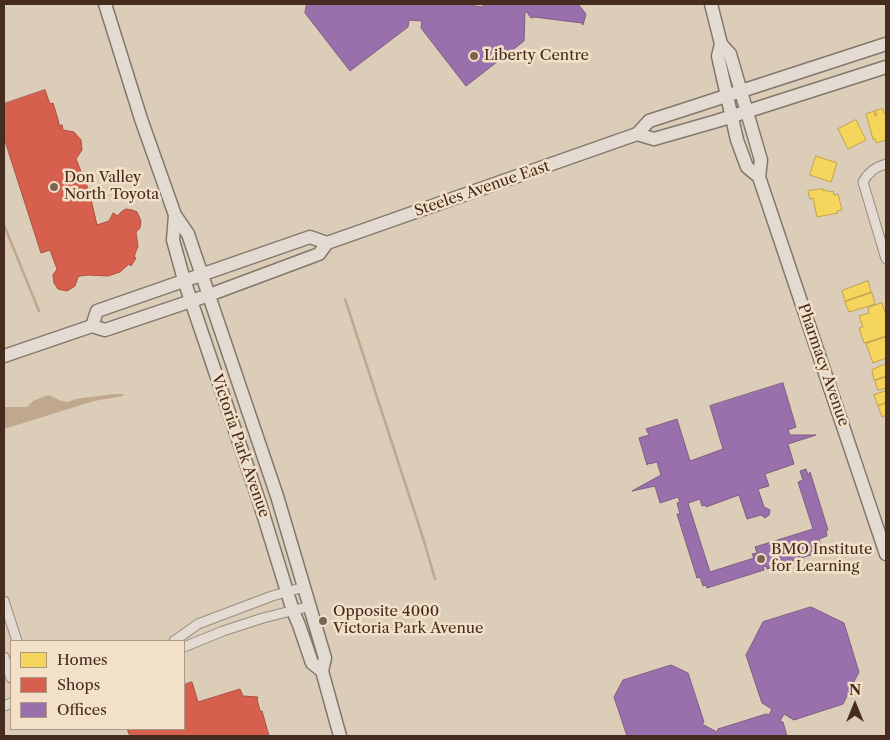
<!DOCTYPE html>
<style>
body{margin:0}
#map{position:relative;width:890px;height:740px;overflow:hidden;background:#dccdb9;font-family:"Libre Caslon Text",serif}
canvas{display:block}
.frame{position:absolute;inset:0;border:5px solid #452c1e;pointer-events:none}
.legend{position:absolute;left:10px;top:640px;width:175px;height:90px;box-sizing:border-box;background:#f2e0c8;border:1px solid #ad9884;margin:0;padding:6px 9px;list-style:none;font-size:15px;color:#452c1e}
.legend li{display:flex;align-items:center;gap:10px;height:25px}
.legend b{width:25px;border:1px solid #ad9884}
.north{position:absolute;left:830px;top:680px;width:50px;height:50px;-webkit-text-stroke:4px #f2e0c8;paint-order:stroke;rotate:0deg;font-size:14px;font-weight:700;line-height:20px;text-align:center;color:#452c1e}
.north::after{content:'';display:block;margin:auto;width:18px;height:22px;background:#452c1e;clip-path:polygon(50% 0,100% 100%,50% 72%,0 100%)}
</style>
<div id="map">
<canvas width="890" height="740"></canvas>
<div class="frame"></div>
<ul class="legend">
<li><b style="height:14px;background:#f6d55c"></b>Homes</li>
<li><b style="height:14px;background:#d6604d"></b>Shops</li>
<li><b style="height:14px;background:#9970ab"></b>Offices</li>
</ul>
<div class="north">N</div>
</div>
<script>
const ctx = document.querySelector('canvas').getContext('2d');
ctx.lineJoin = 'round';
function paint(path, color) {
  ctx.fillStyle = color;
  ctx.fill(path, 'evenodd');
}
function trace(path, color, width, dash) {
  ctx.strokeStyle = color;
  ctx.lineWidth = width;
  ctx.lineCap = dash ? 'butt' : 'round';
  ctx.setLineDash(dash || []);
  ctx.stroke(path);
}
function write(font, color, halo, rows, align = 'center') {
  ctx.font = font + ' "Libre Caslon Text",serif';
  ctx.lineWidth = 5;
  ctx.setLineDash([]);
  ctx.textBaseline = 'middle';
  ctx.strokeStyle = halo;
  ctx.fillStyle = color;
  for (const [text, x, y, turn = 0] of rows) {
    ctx.save();
    ctx.translate(x, y);
    ctx.rotate((+turn || 0) * Math.PI / 180);
    ctx.textAlign = isNaN(turn) ? turn : align;
    if (halo) ctx.strokeText(text, 0, 0);
    ctx.fillText(text, 0, 0);
    ctx.restore();
  }
}
paint(new Path2D(`
 M115 394H123V396L94 401 4 429V407H27L33 401 48 395C58 398 64 406 75 399Z`), '#bfa88d');
const homes = new Path2D(`
 M883 109 884 113 886 114V140L876 143 875 139H873L866 114 874 111 875 116 877 115 875 111Z
 M856 120 866 140 848 149 838 129Z
 M816 156 837 163 831 182 810 175Z
 M823 189V191L827 190 828 192 833 191 834 195 838 194 842 210 837 211 838 213 817 217 813 198 810 199 808 191Z
 M868 281 871 292 845 301 842 291Z
 M872 293 875 304 849 312 845 302Z
 M882 303 886 315V336L864 343 859 328 863 327 859 316 869 313 868 308Z
 M886 337V358L873 363 866 344Z
 M886 364V376L874 380 872 370Z
 M886 377V388L878 390 875 381Z
 M886 391V403L878 406 874 395Z
 M886 403V415L882 417 878 406Z`);
paint(homes, '#f6d55c');
trace(homes, '#c1a249', 1);
const shops = new Path2D(`
 M45 90 50 104 53 103 59 123H58L59 125H62L63 130 74 132 81 140 82 150 76 159 89 191 97 225 109 221 113 213 118 216 121 212 126 209 132 210 137 212 141 221 140 228 136 232 138 246 134 257 136 258 131 266 129 264 120 272 108 276 88 275 80 276 78 277 75 286 67 291 58 289 54 283 53 275 57 269 50 250 41 253 4 138V104Z
 M192 682 198 702 240 689 243 696 258 697 257 699 260 711H262L269 736H130L127 729H184V685Z`);
paint(shops, '#d6604d');
trace(shops, '#aa503f', 1);
const offices = new Path2D(`
 M307 4H470L469 5 483 7V4H578L586 14 583 25 582 23 534 17 531 18 527 12 525 13 524 41 466 86 421 28 422 21 409 20 408 27 350 71 305 13Z
 M783 383 796 427 788 430 790 435H816L788 444 794 464 765 474 769 486 758 489 764 507 770 510 769 515 765 518 761 515 747 519 739 495 706 507V505L702 506 700 499 688 503 710 572 754 558 752 554 757 553 755 547 813 529 798 482 803 480 800 471 806 469 808 475 810 472 828 530 826 531 827 536 819 539 822 548 819 549 820 552 767 569 766 566 763 567 764 570 707 588 706 585 703 586 700 577 697 578 677 514H680L677 503 680 502 678 497 660 503 655 486 632 491 661 475 657 462 649 464 648 463 647 465 639 438 649 435 646 429 677 419 690 461 723 449 710 406Z
 M811 607 844 623 859 672 843 704 794 720 784 714 780 721 783 722 787 736H627L614 697 623 680 671 665 688 673 704 722 702 724 717 732 718 729 766 714 769 715 772 709 762 703 746 655 763 622Z`);
paint(offices, '#9970ab');
trace(offices, '#805c81', 1);
trace(new Path2D(`
 M4 225 39 311
 M345 299 424 541 435 579`), '#bfa88d', 2.5);
const street = new Path2D(`
 M886 164C875 167 868 172 863 182L886 259
 M4 601 17 641
 M174 641 198 624 272 596 304 587
 M184 647 223 631 263 618 311 606
 M4 657 11 678
 M4 706 11 703`);
const secondary = new Path2D(`
 M105 4 141 119 175 215 188 234 277 496 325 658 322 671 340 736
 M711 4 721 44 718 56 737 140 747 167 759 177
 M721 44 730 54 761 160 759 177 886 554
 M637 134 654 139 717 121 886 67
 M175 215 173 240 184 280 260 504 293 611 299 625 312 663 322 671
 M92 326 97 311 310 237 327 243
 M4 356 92 326 105 330 209 295 319 254 327 243 637 134 649 121 886 44`);
trace(street, '#978c7f', 11);
trace(secondary, '#82776b', 15);
trace(street, '#e3dbd2', 9);
trace(secondary, '#e3dbd2', 12);
for (const [x, y, r, color] of [
 [474,56,5,"#7a6454"],
 [54,187,5,"#7a6454"],
 [761,559,5,"#7a6454"],
 [323,621,5,"#7a6454"]
]) {
  const dot = new Path2D();
  dot.arc(x, y, r, 0, 2 * Math.PI);
  ctx.fillStyle = color;
  ctx.fill(dot);
  trace(dot, '#f2e0c8', 2);
}
write('15px', '#452c1e', '#f2e0c8', [
 ["Liberty Centre",484,56],
 ["Don Valley",64,178],
 ["North Toyota",64,195],
 ["BMO Institute",771,550],
 ["for Learning",771,567],
 ["Opposite 4000",333,612],
 ["Victoria Park Avenue",333,629]
], 'left');
write('15px', '#452c1e', '#f2e0c8', [
 ["Steeles Avenue East",482,189,-19],
 ["Pharmacy Avenue",823,365,71],
 ["Victoria Park Avenue",240,446,71]
]);
</script>
